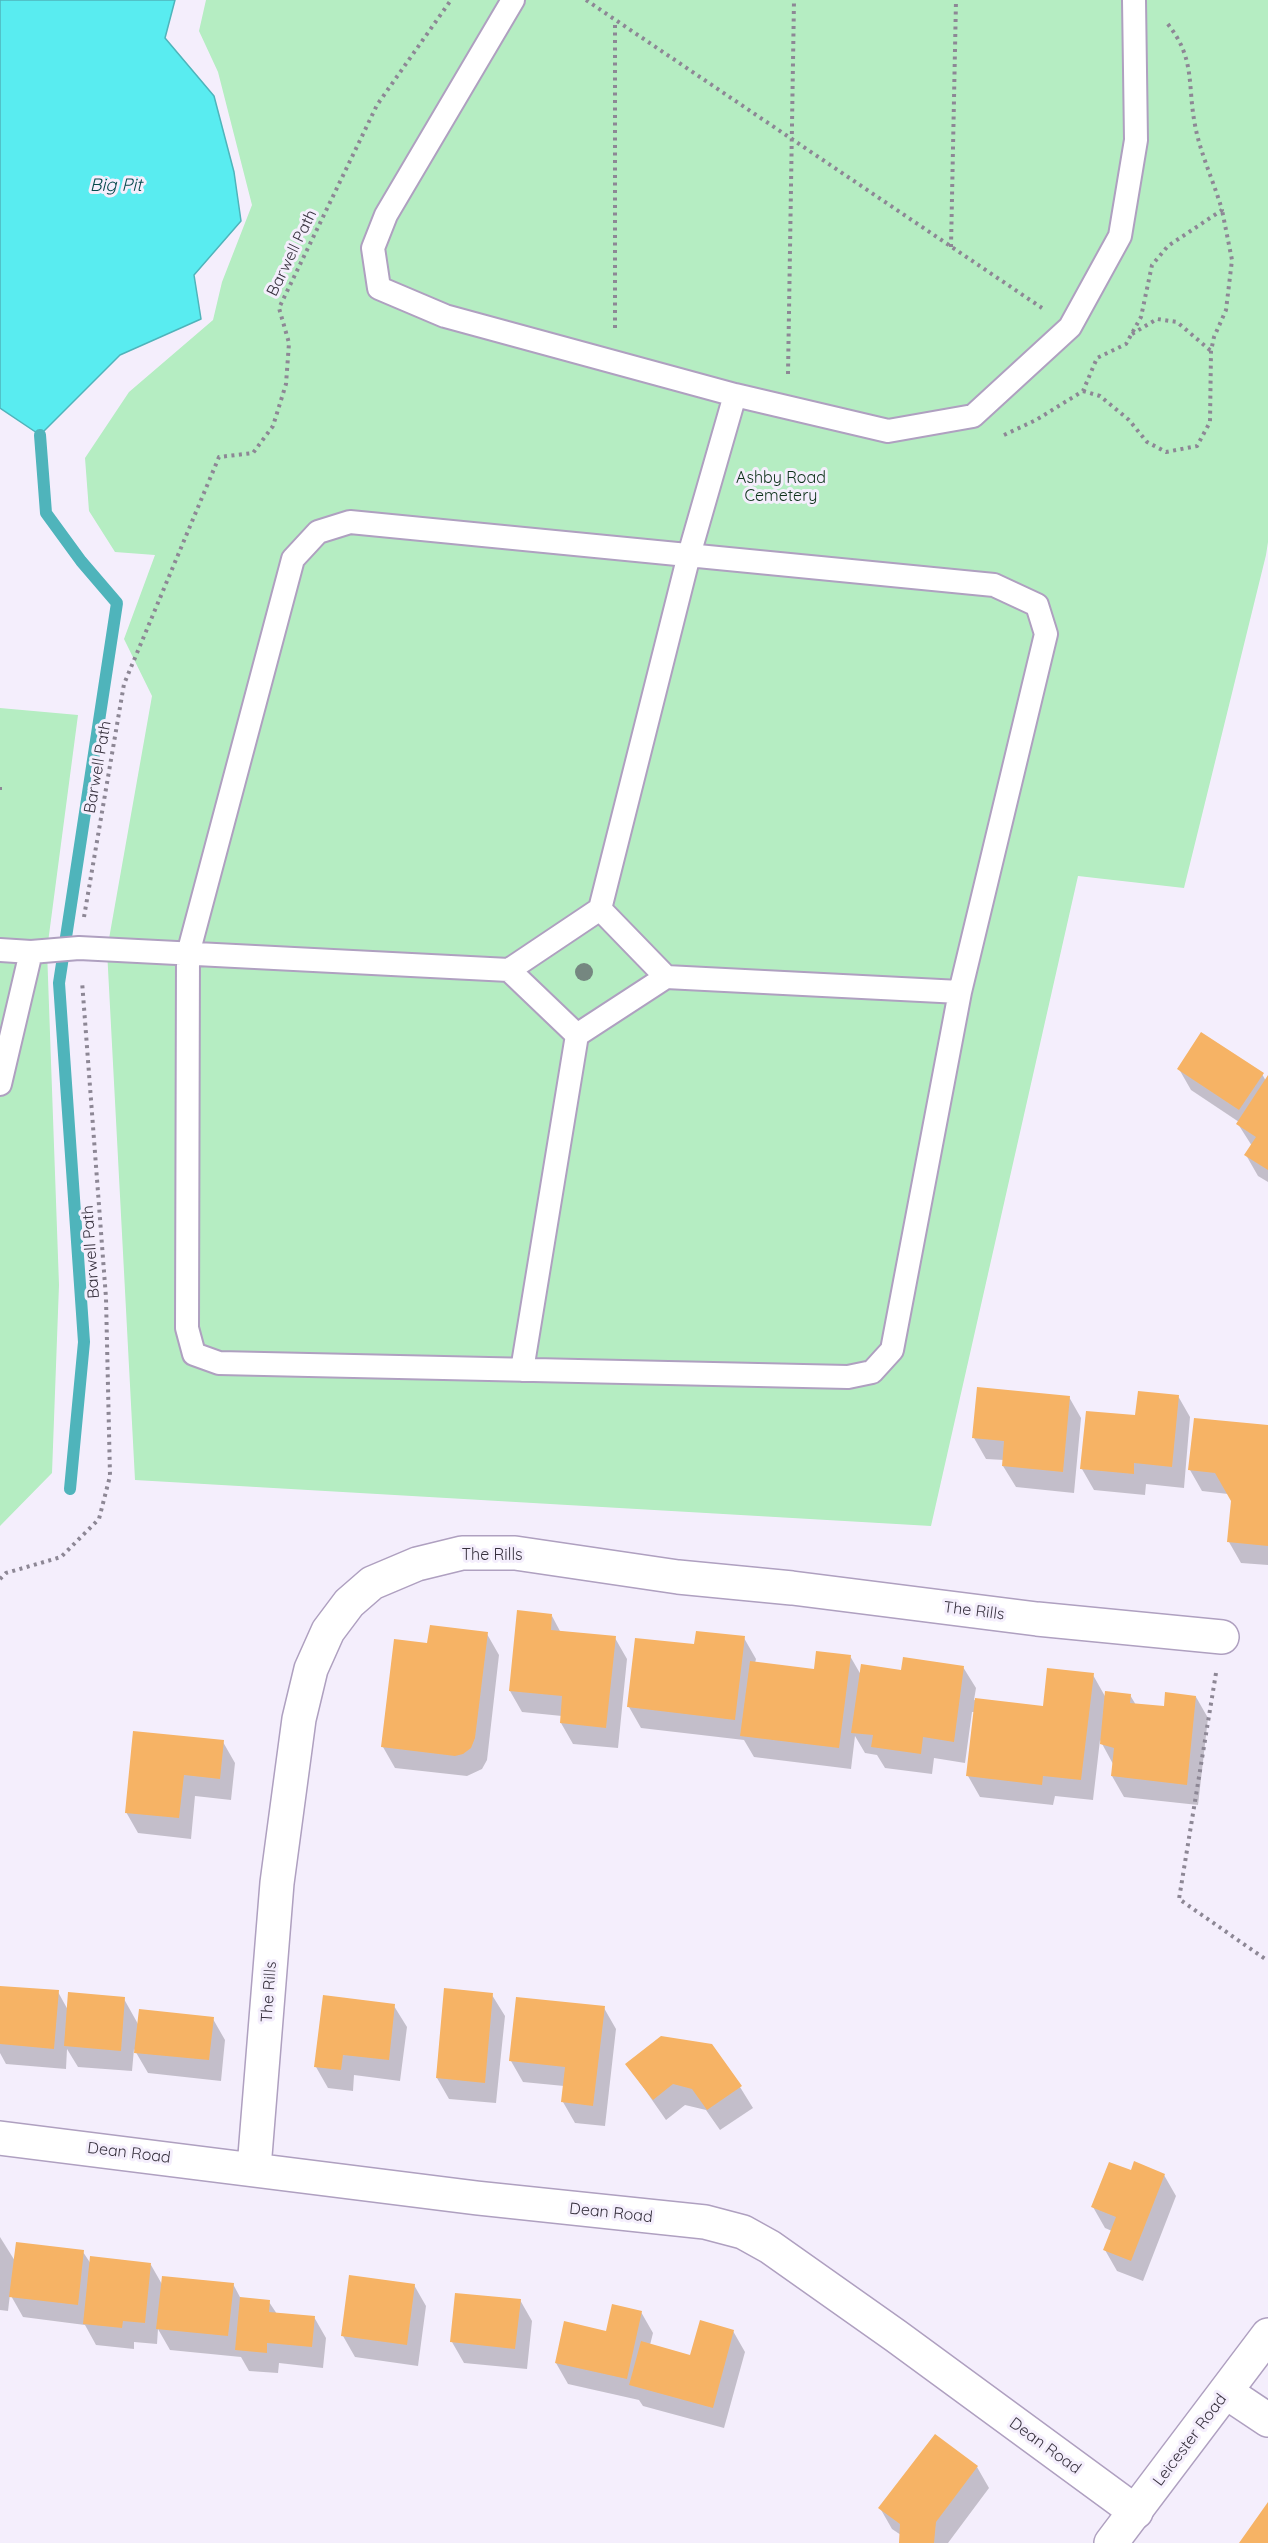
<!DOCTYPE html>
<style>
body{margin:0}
canvas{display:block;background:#f4eefc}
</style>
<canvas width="1268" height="2543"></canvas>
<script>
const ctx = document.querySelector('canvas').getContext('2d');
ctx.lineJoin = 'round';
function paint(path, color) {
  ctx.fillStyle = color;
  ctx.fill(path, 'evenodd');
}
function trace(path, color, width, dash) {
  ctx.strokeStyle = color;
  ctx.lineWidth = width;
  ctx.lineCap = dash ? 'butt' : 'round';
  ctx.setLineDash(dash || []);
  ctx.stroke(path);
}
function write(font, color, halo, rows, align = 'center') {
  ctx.font = font + ' Quicksand,sans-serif';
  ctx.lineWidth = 6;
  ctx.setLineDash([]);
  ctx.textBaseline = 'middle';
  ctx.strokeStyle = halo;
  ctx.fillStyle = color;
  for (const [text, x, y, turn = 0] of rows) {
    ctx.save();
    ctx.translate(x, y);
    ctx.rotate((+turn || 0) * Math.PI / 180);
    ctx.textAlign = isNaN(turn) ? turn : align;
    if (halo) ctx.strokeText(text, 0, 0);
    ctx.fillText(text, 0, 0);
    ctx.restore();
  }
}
paint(new Path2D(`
 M206 0H1268V542L1266 555 1184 888 1078 876 931 1526 135 1480 107 950 152 696 124 639 155 555 115 552 89 511 85 458 129 392 213 320 222 282 252 205 218 72 199 31Z
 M0 708 78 715 47 950 59 1285 52 1473 0 1526Z`), '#b5edc2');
const water = new Path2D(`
 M0 0H175L165 38 214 96 234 172 241 221 194 275 201 319 120 355 40 435 0 408Z`);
paint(water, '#59ecf0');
trace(water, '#4fb4bb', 1.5);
paint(new Path2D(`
 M1179 1069 1262 1074 1266 1081 1268 1078V1182L1258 1176 1246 1155 1252 1146 1238 1124 1239 1122 1191 1090Z
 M1178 1396 1190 1417 1184 1488 1146 1484 1145 1495 1094 1490 1082 1469 1137 1417Z
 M1069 1397 1081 1418 1074 1493 1016 1487 1003 1466 1004 1460 986 1459 974 1438Z
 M1268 1427V1565L1241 1563 1229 1542 1233 1501 1228 1494 1202 1491 1190 1470Z
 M552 1616 561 1633 615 1638 627 1659 618 1748 573 1744 561 1723 562 1716 522 1712 510 1691Z
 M487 1634 499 1655 487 1760 482 1769 467 1776 395 1768 383 1747 429 1645Z
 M744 1638 756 1659 755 1663 815 1671 850 1656 861 1675 963 1667 976 1688 974 1700 1044 1708 1093 1675 1106 1698 1130 1695 1136 1705 1165 1708 1196 1697 1208 1718 1198 1805 1124 1797 1112 1776 1113 1764 1100 1740 1093 1800 1055 1796 1053 1805 980 1797 968 1776 975 1712H972L965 1763 934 1758 932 1774 885 1768 877 1755 865 1753 855 1736 851 1769 754 1757 744 1740 641 1728 629 1707 695 1645Z
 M223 1742 235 1763 231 1800 195 1796 191 1839 138 1833 126 1812Z
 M0 1987 58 1992 68 2010 124 1999 138 2024 213 2019 225 2040 221 2081 148 2073 134 2049 132 2071 78 2067 67 2049 66 2069 6 2064 0 2053Z
 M492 1995 505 2016 496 2103 449 2099 437 2078Z
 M394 2006 407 2027 400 2081 354 2075 353 2091 328 2088 316 2067Z
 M604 2008 616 2029 605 2126 575 2123 563 2102 564 2086 523 2082 511 2061Z
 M627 2064 740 2087 753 2108 720 2130 706 2110 685 2105 666 2120Z
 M1131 2172 1164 2175 1176 2196 1143 2281 1117 2271 1105 2250 1112 2231 1105 2228 1093 2207Z
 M0 2237 15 2261 83 2252 91 2264 151 2265 163 2286 233 2284 241 2299 269 2302 277 2314 314 2317 326 2338 323 2368 279 2363 278 2373 249 2371 241 2357 170 2350 158 2329 157 2344 134 2342V2349L96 2345 85 2325 23 2317 10 2294 8 2311 0 2310Z
 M414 2285 426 2306 418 2366 355 2357 343 2336Z
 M520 2300 532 2321 527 2369 464 2363 452 2342Z
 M641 2312 653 2333 650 2345 691 2357 733 2331 745 2352 724 2428 643 2406 639 2400 568 2384 556 2363Z
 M977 2467 989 2488 948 2543H900L901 2535 892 2529 880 2508Z`), '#0003');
trace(new Path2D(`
 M40 435 46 513 81 561 117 603 59 983 84 1342 70 1489`), '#4fb4bb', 12);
paint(new Path2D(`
 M1201 1032 1264 1073 1239 1110 1177 1069Z
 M1268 1075V1170L1244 1155 1256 1137 1236 1124Z
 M977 1387 1070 1396 1063 1472 1002 1466 1004 1441 972 1438Z
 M1138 1391 1179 1395 1172 1467 1134 1463V1474L1080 1469 1086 1411 1135 1415Z
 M1194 1418 1268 1425V1546L1227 1542 1231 1501 1215 1473 1188 1470Z
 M517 1610 552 1614 551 1630 616 1636 606 1728 560 1723 562 1696 509 1691Z
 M430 1625 488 1632 475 1738 471 1748 463 1754 455 1756 381 1747 394 1639 427 1643Z
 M696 1631 745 1636 735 1720 627 1707 635 1638 694 1644Z
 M816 1651 851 1655 839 1748 740 1736 750 1661 814 1669Z
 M903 1657 964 1666 954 1742 923 1737 921 1754 871 1747 873 1735 851 1733 861 1664 901 1670Z
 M1047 1668 1094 1673 1081 1780 1043 1776 1042 1785 966 1776 975 1698 1043 1706Z
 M1105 1691 1131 1694 1130 1703 1164 1706 1165 1692 1196 1696 1187 1785 1111 1776 1114 1748 1100 1744Z
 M133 1731 224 1740 220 1779 184 1775 179 1818 125 1813Z
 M0 1986 59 1990 54 2049 0 2044Z
 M444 1988 493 1993 485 2083 436 2078Z
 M68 1992 125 1997 121 2051 64 2046Z
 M323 1995 395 2004 389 2060 343 2055 341 2070 314 2067Z
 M516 1997 605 2006 593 2106 561 2102 565 2067 509 2061Z
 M139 2009 214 2017 209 2060 134 2053Z
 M661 2036 712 2044 742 2086 707 2110 692 2089 673 2084 653 2100 625 2064Z
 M1134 2161 1165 2174 1131 2261 1103 2250 1116 2217 1091 2207 1109 2162 1131 2170Z
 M16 2242 84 2250 78 2305 9 2297Z
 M90 2256 151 2263 145 2323 123 2321 122 2328 83 2324Z
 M349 2275 415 2284 407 2345 341 2336Z
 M162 2276 234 2283 228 2336 156 2329Z
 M455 2293 521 2299 515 2349 450 2342Z
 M240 2297 270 2300 269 2312 315 2316 312 2347 267 2343V2353L235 2350Z
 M612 2304 642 2311 627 2379 555 2363 564 2321 606 2331Z
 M700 2320 734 2330 713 2408 629 2385 641 2341 690 2355Z
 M935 2434 978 2466 936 2522 934 2543H899L900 2524 878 2508Z
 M1268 2502V2543H1239Z`), '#f6b365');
const lane = new Path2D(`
 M513 0 386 215 373 248 379 288 445 316 735 395 888 431 973 416 1070 327 1120 236 1136 140 1134 0
 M350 522 994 585 1037 605 1046 634 960 992 892 1350 872 1372 848 1377 219 1363 194 1354 187 1328 188 954 293 559 318 532Z
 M0 950 31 952 0 1084
 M31 952 79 948 509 970 600 909 689 555 735 395
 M509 970 577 1035 522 1370
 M666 977 960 992
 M577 1035 666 977 600 909`);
const street = new Path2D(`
 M0 2138 477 2198 705 2222 743 2232 770 2247 896 2336 1136 2512
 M254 2168 277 1883 299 1719 311 1669 328 1631 349 1603 372 1583 417 1564 462 1553H515L678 1577 792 1588 1037 1619 1222 1637
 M1226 2392 1268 2420`);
const secondary = new Path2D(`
 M1111 2543 1268 2335`);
trace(lane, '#afa0c0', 26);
trace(street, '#afa0c0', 36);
trace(secondary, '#afa0c0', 36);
trace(new Path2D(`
 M586 0 1042 308
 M951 247 956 0
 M615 328V21
 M1132 334 1157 319 1177 322 1211 351
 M788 374 794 0
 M1083 391 1100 396 1129 420 1147 442 1166 452 1197 446 1210 422 1211 351 1214 337 1226 310 1232 260 1222 210
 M1004 435 1036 420 1083 391 1097 358 1126 344 1141 317 1152 265 1168 246 1222 210C1214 182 1200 153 1195 125 1187 84 1196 59 1167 23
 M0 787V792
 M84 917 124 684 219 457 253 453 273 426 286 384 289 343 279 308 377 105 451 0
 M0 1579 6 1573 61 1557 99 1519 110 1476 106 1298 82 981
 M1216 1673 1179 1899 1268 1961`), '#8d8795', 4, [3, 4.5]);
trace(lane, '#fff', 22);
trace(street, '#fff', 33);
trace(secondary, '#fff', 33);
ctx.fillStyle = '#758780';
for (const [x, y] of [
 [584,972]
]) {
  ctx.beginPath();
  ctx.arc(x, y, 9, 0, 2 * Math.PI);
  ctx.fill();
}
write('16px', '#37313e', '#f4eefc', [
 ["Barwell Path",292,253,-64],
 ["Barwell Path",98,767,-80],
 ["Barwell Path",91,1252,-94],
 ["The Rills",492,1555],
 ["The Rills",974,1611,7],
 ["The Rills",269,1992,-86],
 ["Dean Road",129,2153,7],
 ["Dean Road",611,2213,6],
 ["Leicester Road",1190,2440,-53],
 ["Dean Road",1045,2446,36]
]);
write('16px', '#0d321a', '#f4eefc', [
 ["Ashby Road",781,478],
 ["Cemetery",781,496]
]);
write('italic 18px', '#054a4c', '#f4eefc', [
 ["Big Pit",116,186]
]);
</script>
